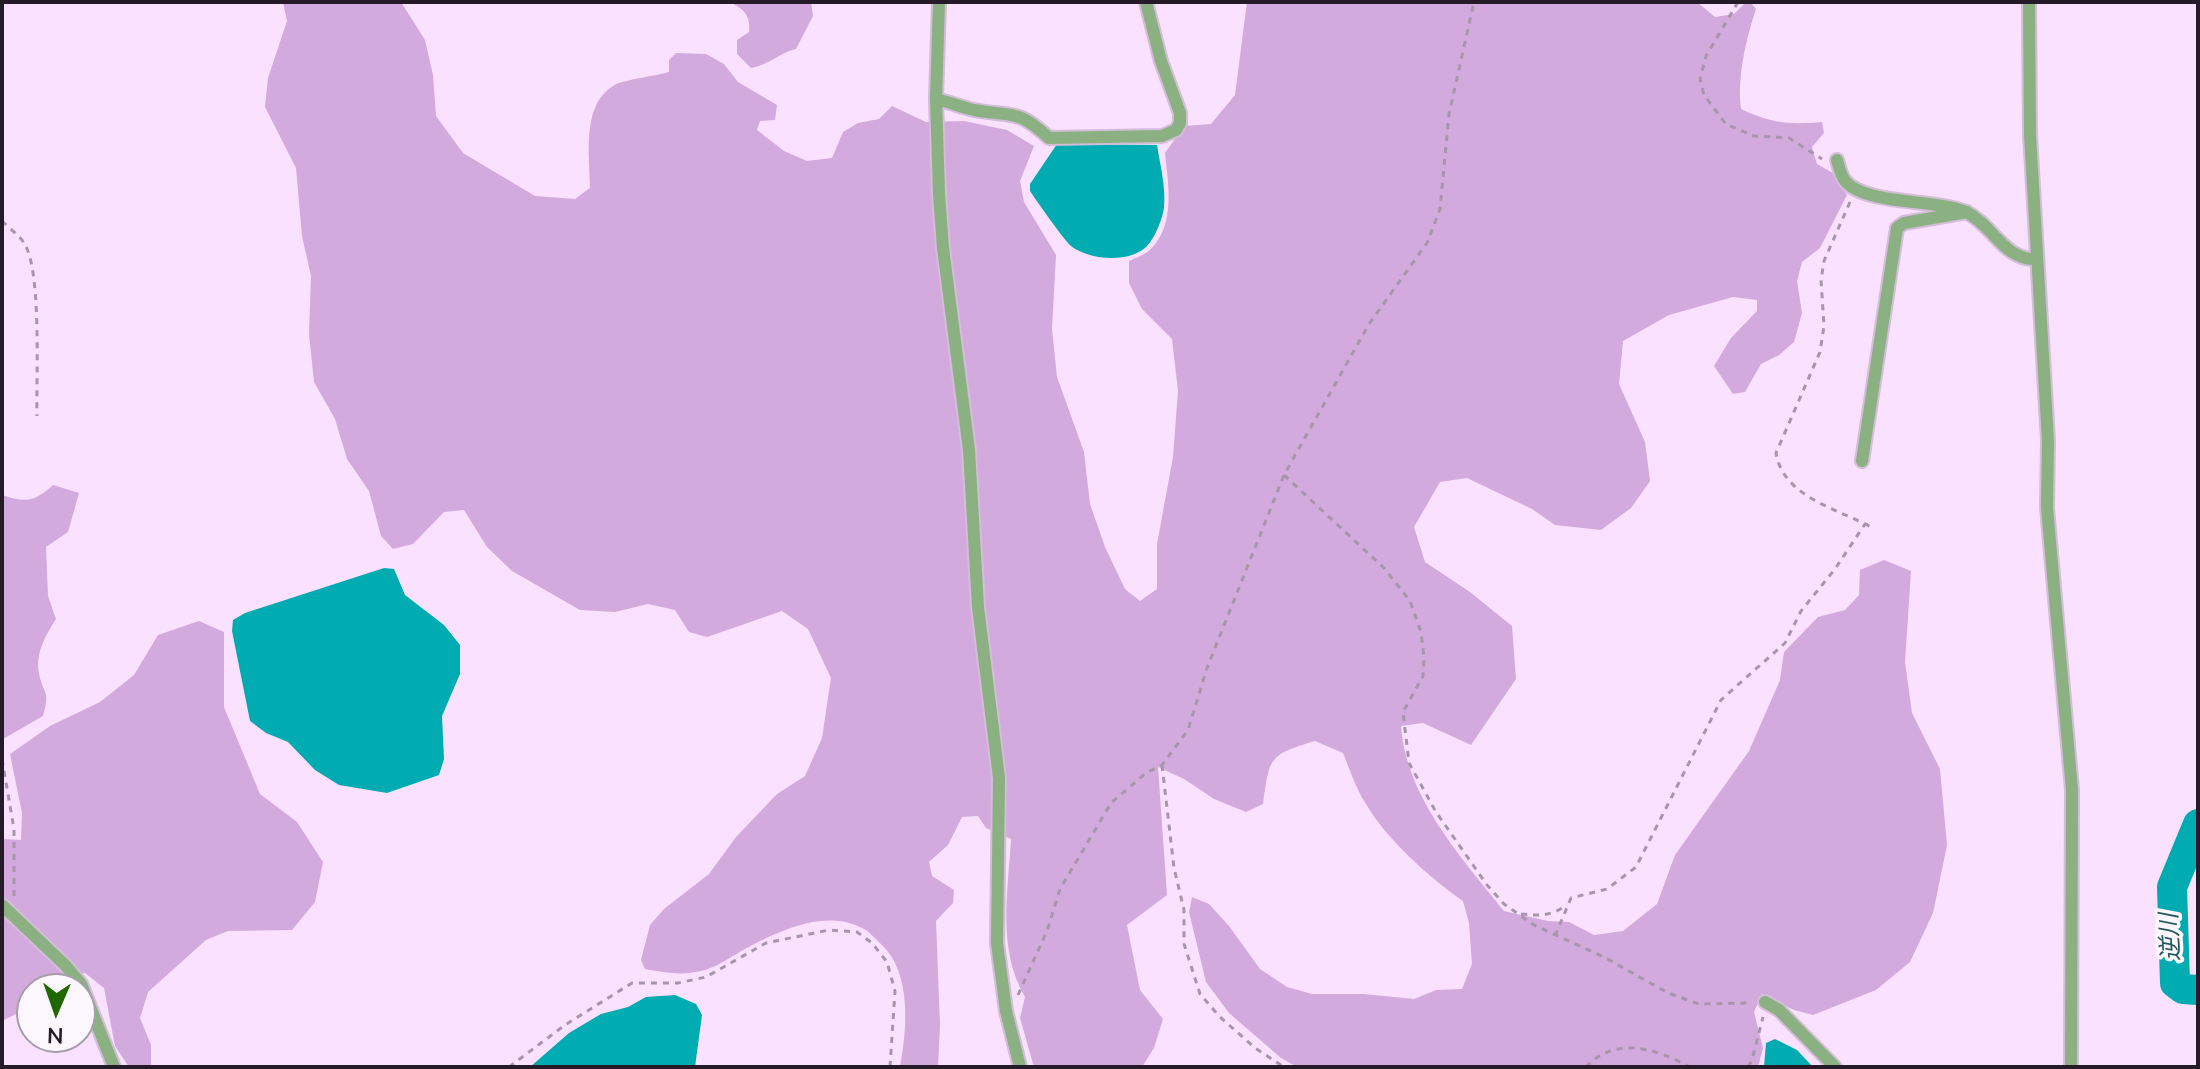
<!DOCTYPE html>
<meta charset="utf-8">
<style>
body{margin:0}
#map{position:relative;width:2200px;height:1069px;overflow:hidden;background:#f9e1ff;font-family:"Nunito Sans",sans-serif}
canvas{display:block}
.frame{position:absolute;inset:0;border:4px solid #251b28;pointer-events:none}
.north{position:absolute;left:16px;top:973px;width:80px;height:80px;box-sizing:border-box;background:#fcf6fd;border:2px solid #a69ea8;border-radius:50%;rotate:182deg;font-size:22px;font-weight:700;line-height:32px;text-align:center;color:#251b28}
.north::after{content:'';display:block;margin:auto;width:28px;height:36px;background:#1f6700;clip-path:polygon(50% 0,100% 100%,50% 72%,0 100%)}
</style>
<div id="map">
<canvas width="2200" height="1069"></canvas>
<div class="frame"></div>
<div class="north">N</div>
</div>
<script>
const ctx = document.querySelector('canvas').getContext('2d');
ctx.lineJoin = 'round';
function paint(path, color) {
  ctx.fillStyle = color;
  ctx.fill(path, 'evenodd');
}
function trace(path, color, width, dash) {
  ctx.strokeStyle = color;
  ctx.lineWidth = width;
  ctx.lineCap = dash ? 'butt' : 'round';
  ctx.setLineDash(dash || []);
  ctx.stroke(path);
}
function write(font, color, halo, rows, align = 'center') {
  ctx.font = font + ' "Nunito Sans","Noto Sans JP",sans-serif';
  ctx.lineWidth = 7;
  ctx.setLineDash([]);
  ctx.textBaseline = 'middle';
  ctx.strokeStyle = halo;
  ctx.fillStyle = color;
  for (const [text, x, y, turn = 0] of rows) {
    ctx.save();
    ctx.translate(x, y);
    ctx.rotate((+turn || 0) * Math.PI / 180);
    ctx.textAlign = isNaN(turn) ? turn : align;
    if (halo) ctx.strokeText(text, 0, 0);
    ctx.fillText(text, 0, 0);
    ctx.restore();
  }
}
paint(new Path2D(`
 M283 2H401L425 40 433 75 436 116 463 153 535 196 575 199 590 188C590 156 581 106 613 86 621 80 656 76 669 72V60L676 53 706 54 724 64 738 82 777 105 775 120 760 121 757 130 784 151 807 161 832 158 843 132 858 123 879 119 892 106 926 122 964 121 1007 130 1034 146 1020 181 1024 202 1056 255 1052 329 1057 377 1084 452 1090 504 1105 547 1125 589 1140 601 1157 589V544L1173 457 1178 391 1172 339 1142 309 1129 283V261C1136 258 1146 254 1151 249 1176 223 1168 184 1165 153L1184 126 1211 124 1235 95 1247 2H1697L1715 17 1734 14 1746 2H1750L1756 9C1746 39 1737 77 1741 109 1769 123 1791 125 1822 122L1824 133 1812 147 1817 164 1833 173 1847 195 1820 248 1802 262 1797 281 1802 313 1794 342 1779 355 1761 364 1745 392 1733 394 1714 366 1731 338 1757 311V300L1733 297 1669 315 1623 341 1619 384 1645 442 1650 481 1631 508 1601 530 1555 525 1532 509 1467 478 1440 482 1414 527 1425 562 1470 592 1512 626 1516 679 1471 745 1423 723 1401 726C1406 797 1461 857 1504 911L1548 921 1569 922 1594 935 1623 931 1657 904 1675 855 1749 751 1780 680 1784 652 1818 617 1845 610 1859 595 1860 570 1884 560 1911 571 1905 662 1912 713 1940 769 1947 845 1933 913 1910 962 1876 990 1813 1015 1794 1010 1762 994 1754 1012 1763 1048 1758 1067H1297L1281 1058 1229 1013 1206 982 1189 912 1192 897 1209 904 1229 926 1260 969 1287 987 1312 994H1364L1414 999 1436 990 1462 989 1472 964 1469 923 1463 901C1430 878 1386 839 1366 804 1356 789 1350 770 1343 753L1315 741C1268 755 1270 757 1263 804L1246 812 1214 799 1184 779 1158 767 1167 895 1127 925 1140 990 1163 1019 1154 1048 1142 1067H1034L1020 1018 1025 997C997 949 1008 892 1011 839L986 828 978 816 962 817 948 845 929 862 932 876 954 890 953 903 936 921 940 1025 938 1067H900C907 1030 912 974 882 945 876 940 870 932 864 929 826 907 776 932 743 950 731 957 718 966 705 970 683 976 667 973 645 969L641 960 650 925 664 909 709 874 736 837 777 794 805 776 822 738 831 678 808 629 782 611 707 637 689 632 675 610 648 604 615 612 580 610 512 571 487 547 464 510 444 512 413 544 393 549 381 536 369 491 347 459 335 419 314 382 309 334 311 276 302 236 296 168 265 107 268 78 287 21Z
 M730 2H811L813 16 796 49C779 53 769 65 751 68L737 54V40L749 32C751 16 744 9 730 2Z
 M53 485 79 493 68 532 46 547 48 596 56 619C46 635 35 653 39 673 43 696 51 688 43 716L3 739 2 495C26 503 34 502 53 485Z
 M199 621 224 632V707L260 794 297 822 323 862 315 902 292 930 228 931 206 940 148 992 140 1018 151 1045V1067H129L115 1046 104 988 85 973 56 979 45 989H32V1000L18 1013 2 1021V839L21 840 22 813 10 754 50 726 100 702 134 675 158 635Z`), '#d3aadd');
paint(new Path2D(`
 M1057 144 1157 145C1160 164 1166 187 1164 207 1163 218 1155 238 1147 246 1129 264 1089 260 1071 246 1064 240 1036 200 1030 191V184Z
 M384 568 394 569 405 595 444 625 460 645V674L442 716 444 759 439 775 387 793 339 785 315 770 288 742 266 733 250 721 232 631 233 620 245 613Z
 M675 995 696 1004 702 1015 695 1067H530L569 1033 601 1014 628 1007 646 997Z
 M1775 1039 1797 1050 1813 1067H1764L1766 1043Z`), '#00abb1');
trace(new Path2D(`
 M2198 824 2172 887 2175 983 2183 989 2198 990`), '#00abb1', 30);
const minor = new Path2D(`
 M939 2 936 99 939 194 943 248 969 450 978 607 999 778 997 943 1006 1011 1020 1067
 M2029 2 2030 135 2048 441 2047 508 2072 790 2071 1067
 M936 99C949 102 961 107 974 110 1012 117 1017 108 1049 138L1162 136 1176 130 1180 123V113L1161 61 1146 2
 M1837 160C1839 167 1841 177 1846 182 1867 205 1936 199 1966 212 1992 224 2004 260 2035 259
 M1862 461 1897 228 1904 223 1967 212
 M2 905 65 965 81 984 114 1067
 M1765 1002 1779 1010 1835 1067`);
trace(minor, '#d3bdd8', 16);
trace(new Path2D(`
 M1738 2 1706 56 1700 79 1704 95 1726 124 1754 136 1789 138 1822 159
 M1850 202 1824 261 1821 280 1824 326 1820 352 1776 453C1783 497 1838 509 1871 527
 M2 221C9 228 19 235 24 243 42 270 36 379 37 416
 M1284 475 1384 568 1410 601 1421 632 1424 657 1423 676 1403 712 1409 763 1436 812 1487 885 1504 904 1534 925 1604 957 1668 993 1699 1004 1752 1003
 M2 759 14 829V896
 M1162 765 1174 868 1184 910V944L1200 994 1219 1016 1255 1048 1284 1067
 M1521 914C1540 916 1551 916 1567 905
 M1555 936 1571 898 1607 889 1636 867 1721 700 1785 643 1801 611 1835 569 1865 524
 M1018 995 1047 931 1060 889 1111 803 1146 773 1162 765 1188 730 1207 668 1284 475 1369 324 1427 243 1440 209 1449 114 1474 2
 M509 1067 565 1025 632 983H678L706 977 766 943 829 930 857 932 872 943 887 962 895 991 890 1067
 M1586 1067C1616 1035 1656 1049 1690 1067
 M1748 1067 1752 1060 1763 1017`), '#a895ac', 3, [6, 6]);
trace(minor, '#8bb182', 12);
write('italic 24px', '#21595c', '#fcf6fd', [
 ["逆川",2172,937,-93]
]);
</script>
